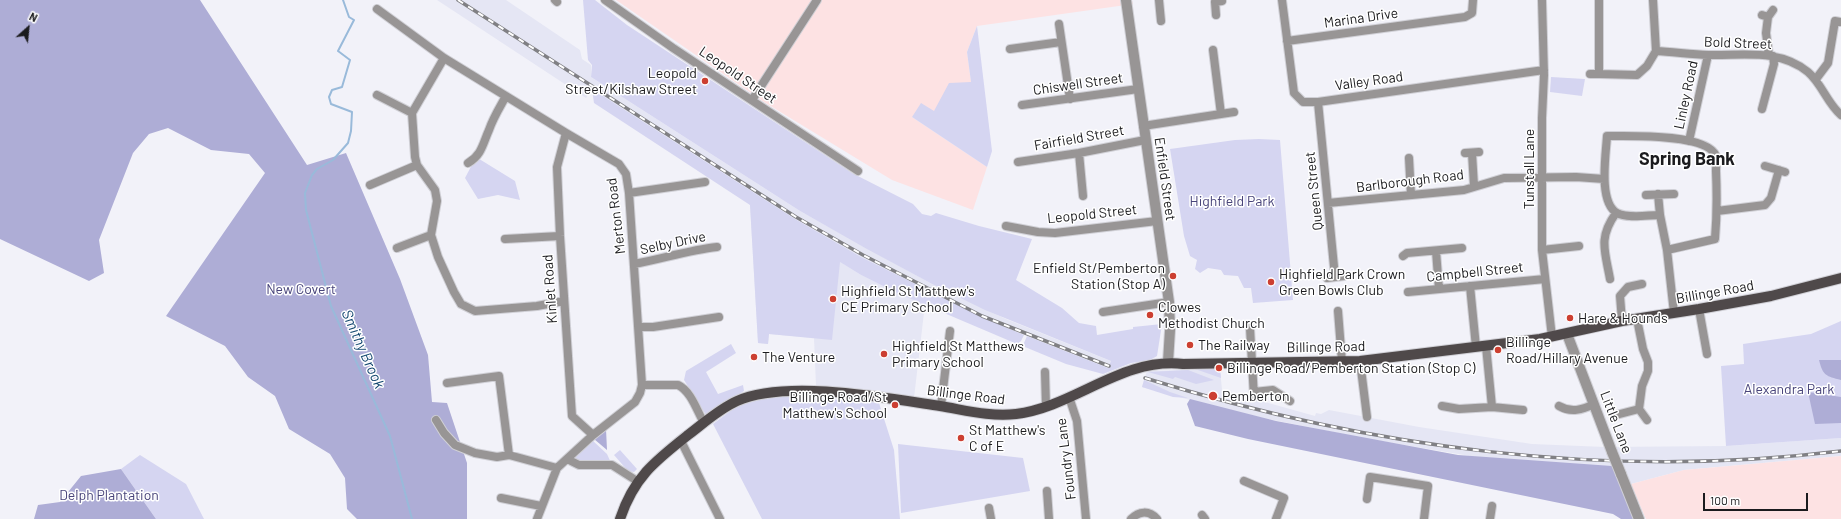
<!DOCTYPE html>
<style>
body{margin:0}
#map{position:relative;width:1841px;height:519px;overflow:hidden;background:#f2f2f9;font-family:Barlow,sans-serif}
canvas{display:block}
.north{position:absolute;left:8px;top:8px;width:40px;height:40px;-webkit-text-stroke:3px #fff;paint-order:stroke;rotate:27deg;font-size:11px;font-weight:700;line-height:16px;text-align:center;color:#1b1b1e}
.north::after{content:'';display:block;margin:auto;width:14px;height:18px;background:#1b1b1e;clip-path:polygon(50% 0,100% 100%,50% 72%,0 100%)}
.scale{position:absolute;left:1703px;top:493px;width:105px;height:18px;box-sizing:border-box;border:2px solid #1b1b1e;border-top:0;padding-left:5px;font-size:12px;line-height:14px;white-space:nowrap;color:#1b1b1e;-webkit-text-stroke:3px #fff;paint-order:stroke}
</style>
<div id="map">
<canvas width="1841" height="519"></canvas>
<div class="north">N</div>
<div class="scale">100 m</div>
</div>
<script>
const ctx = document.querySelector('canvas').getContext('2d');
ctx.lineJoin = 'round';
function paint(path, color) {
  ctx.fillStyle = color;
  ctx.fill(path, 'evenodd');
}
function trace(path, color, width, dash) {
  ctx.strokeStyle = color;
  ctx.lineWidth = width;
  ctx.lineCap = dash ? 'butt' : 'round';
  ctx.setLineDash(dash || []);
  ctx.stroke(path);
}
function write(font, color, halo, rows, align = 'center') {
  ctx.font = font + ' Barlow,sans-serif';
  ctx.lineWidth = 3;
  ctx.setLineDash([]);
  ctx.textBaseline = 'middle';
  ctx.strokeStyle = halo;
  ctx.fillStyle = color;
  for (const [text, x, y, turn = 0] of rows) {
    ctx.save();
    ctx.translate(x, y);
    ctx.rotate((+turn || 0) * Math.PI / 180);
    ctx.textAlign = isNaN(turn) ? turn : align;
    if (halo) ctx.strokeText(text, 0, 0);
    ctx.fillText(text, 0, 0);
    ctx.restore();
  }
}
paint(new Path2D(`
 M437 0H506L580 50 582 59 591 65V77L800 211 934 285 1006 319 1111 361 1108 368 982 317 861 257 795 219 592 89 586 98Z
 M750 205 861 275 897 293 925 304 914 398 816 386 814 338 769 334 768 344 758 343Z
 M1220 369 1222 390 1315 416 1316 413 1321 414 1329 410 1419 427 1532 444 1605 447 1726 446 1841 438V456L1684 470 1631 484 1627 474 1506 462 1363 438 1238 413 1142 387 1147 371Z`), '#e5e6f4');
paint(new Path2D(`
 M616 0H1132L1133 4 977 26 967 52 971 82 934 111 912 117 987 167 973 210 892 180 764 102Z
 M1841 456V519H1646L1631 484 1684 470Z`), '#fde2e3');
paint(new Path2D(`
 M583 0H595L627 25 852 173 913 204 922 214 931 216 936 213 979 226 1032 239 1016 280 1062 308 1079 323 1096 326 1097 335 1133 329V327L1162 324 1157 356 1150 360 1131 363 1103 374 1066 364 1025 347 1024 343 1027 336 1108 368 1111 361 985 310 934 285 867 249 800 211 591 77 592 65 588 60Z
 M977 26 992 151 987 167 912 117 921 103 934 111 949 83 971 82 967 52Z
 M1551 77 1585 79 1582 96 1550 92Z
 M592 89 795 219 861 257 982 317 1024 335 1021 341 1017 344 897 293 861 275 840 262 832 340 769 334 768 344 758 343 750 205 594 103Z
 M1259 139 1280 140 1293 300 1253 303 1251 288H1244L1238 276 1224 275 1221 270 1208 268 1200 273 1195 269 1197 260 1190 256 1184 236 1170 149 1235 140Z
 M476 157 515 181 520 200 498 195 478 199 465 178Z
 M1841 321V438L1726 446 1721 366 1744 364 1743 344 1811 334Z
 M731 344 736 353 706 372 718 394 743 385 744 391 706 415 684 380 686 371Z
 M1195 369H1220L1221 378Z
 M1188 370 1214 380 1196 384 1175 377 1173 379 1148 372Z
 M1144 380 1170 392 1188 398 1173 397 1142 387Z
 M777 395 879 403 894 450 900 519H762L713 424 737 406Z
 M592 440 607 454 612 465 580 464 570 456Z
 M898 444 1023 458 1030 491 901 513Z
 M620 450 637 469 634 472 628 471 614 455Z
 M140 455 186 484 204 519H156L121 469Z`), '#d5d5f1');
paint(new Path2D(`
 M0 0H200L307 165 346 153 400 279 428 355 432 402 447 403 467 463V519H357L347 509 345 478 330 454 289 429 275 396 248 377 225 346 166 316 265 173 249 154 211 150 168 128 149 134 133 153 99 240 104 273 89 281 0 239Z
 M1819 360H1841V380C1826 376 1823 376 1819 360Z
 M1808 392 1841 397V423L1815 424Z
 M1190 399 1276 421 1458 455 1612 466 1623 489 1634 519H1621L1613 514 1248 439 1195 426 1187 404Z
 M606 429 607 450 594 439Z
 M121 469 156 519H34L38 505 60 502 81 476Z`), '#aeadd6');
trace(new Path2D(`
 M343 0 349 17 354 20 338 51 350 60 342 87 332 90 329 97 331 104 352 112 351 131 348 143 333 160 317 169 312 175 305 193 306 210 331 306 390 436 412 519`), '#99bada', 2);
const minor = new Path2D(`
 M555 0 557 2
 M605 0 673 48 858 171
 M1159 0 1161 21
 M1282 0 1294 93 1303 102H1318L1544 70
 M1542 0 1544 75 1542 118V250L1552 337
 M1599 0V74L1637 75 1647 66 1656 51 1653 0
 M377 9 444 58 566 133 619 164 626 174 629 193 642 385 640 393 635 402 593 435 557 468 537 519
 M1216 15 1215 2 1222 1
 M1762 15 1768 17 1773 10
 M1768 17 1766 33 1769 55
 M1059 24 1070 99
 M1287 41 1465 17 1472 13 1473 0
 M1010 49 1061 42
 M1656 51C1673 52 1690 54 1708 55 1742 56 1779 48 1808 72 1822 84 1827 103 1841 115
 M444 58 412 113 415 157 417 165 435 190 437 201 431 235 438 257 454 292 461 304 475 311 537 306 564 301
 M1590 74H1599
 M1816 79 1828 63 1835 21 1841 22
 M377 95 412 113
 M752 100 817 0
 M1318 102 1335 277
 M1022 105 1138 89
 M1762 109 1774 64 1773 56
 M1221 114 1234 112
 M1143 126 1221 114 1213 50
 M566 133 557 167 560 236 572 416 593 435
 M1689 141 1708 55
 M1079 153 1083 196
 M1465 153 1479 152
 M1472 153 1474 186
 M1409 158 1411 195
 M1018 162 1079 153 1145 140
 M468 163C482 155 483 143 489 130 493 118 500 107 506 96
 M1765 166 1785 172
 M370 185 417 165
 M629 193 705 182
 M1658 194 1660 215
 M1646 195 1674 194
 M1328 203 1464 190 1504 178 1576 177 1604 179
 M1717 211 1765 205 1771 198 1779 170
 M1006 226 1038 232 1055 233 1157 221
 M505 239 560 236
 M397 248 431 235
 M1542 250 1579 246
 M1667 250 1715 239C1717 216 1717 194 1716 171 1716 167 1717 160 1716 156 1707 133 1627 136 1607 136 1606 154 1598 202 1617 213 1628 219 1648 215 1660 215L1667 250 1674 313
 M1436 251 1439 289
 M1403 256 1407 253 1462 248
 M634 264C662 259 689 250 717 247
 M1327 278 1344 276
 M1610 279C1605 251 1598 238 1616 213
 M1470 286 1476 347
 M1408 292 1545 279
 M1699 309 1707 354
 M1338 311 1342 362
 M1103 312 1169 302
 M1622 321 1620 296 1628 287 1642 284
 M639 327H653L719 317
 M1250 328 1254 397
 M1486 346 1492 407 1523 410
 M1360 361 1367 417
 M1045 372 1046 407
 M447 383 499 376 509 455
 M642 385H678C691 391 697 411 704 423
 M1254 392 1273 390 1290 401
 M1069 397 1077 421 1086 519
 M941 406 950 331
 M1442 406 1459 409 1492 407
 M1559 406C1571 413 1582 410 1594 404
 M1639 409 1647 420
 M1616 415 1639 409 1642 386 1648 371V362L1643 349 1637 319
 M436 420 444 433 455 445 475 453 497 457 509 455 557 468
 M681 441 720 519
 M571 461 579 465H612L637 481
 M1244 481 1284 498 1276 519
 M1047 491 1049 519
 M501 498 541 506
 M1367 499 1370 477 1428 486 1424 519
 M989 508 991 519
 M1202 515 1205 519
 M1131 519C1139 511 1149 510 1157 519
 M1490 519 1492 506`);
const tertiary = new Path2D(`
 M1126 0 1169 302 1170 330 1168 362
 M1567 334 1612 452
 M1621 474 1639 519`);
const primary = new Path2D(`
 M620 519C634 477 655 461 688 435 704 423 719 409 737 401 786 379 887 398 940 406 965 410 990 417 1016 414 1074 407 1122 357 1183 364L1360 361 1540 339 1622 321 1699 309 1771 296 1841 278`);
trace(minor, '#d0d0d6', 10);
trace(tertiary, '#d0d0d6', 12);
trace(primary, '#d0d0d6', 12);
trace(minor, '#989595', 8);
trace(tertiary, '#989595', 10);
trace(primary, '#4f494a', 10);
const rail = new Path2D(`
 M458 0 796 217 863 255 982 316 1109 366
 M1145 378C1369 448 1607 480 1841 451`);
trace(rail, '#808084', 3.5);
trace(rail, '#fff', 2, [6]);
const tertiaryBridge = new Path2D(`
 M1612 452 1621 474`);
trace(tertiaryBridge, '#d0d0d6', 12, []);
trace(tertiaryBridge, '#989595', 10);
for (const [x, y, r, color] of [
 [705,81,4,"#cc3f31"],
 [1173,276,4,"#cc3f31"],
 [1271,282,4,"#cc3f31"],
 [833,299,4,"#cc3f31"],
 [1150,315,4,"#cc3f31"],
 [1570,318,4,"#cc3f31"],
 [1190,345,4,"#cc3f31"],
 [1498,350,4,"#cc3f31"],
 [884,354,4,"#cc3f31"],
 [754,357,4,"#cc3f31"],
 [1219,368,4,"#cc3f31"],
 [1213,396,5,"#cc3f31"],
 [895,405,4,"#cc3f31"],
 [961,438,4,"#cc3f31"]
]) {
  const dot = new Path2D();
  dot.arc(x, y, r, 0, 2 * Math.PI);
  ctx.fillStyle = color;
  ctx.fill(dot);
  trace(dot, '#fff', 1.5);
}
write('14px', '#1b1b1e', '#fff', [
 ["Marina Drive",1361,18,-8],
 ["Bold Street",1738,43,2],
 ["Leopold Street",738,75,34],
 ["Valley Road",1369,81,-8],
 ["Chiswell Street",1078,84,-8],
 ["Linley Road",1686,95,-78],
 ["Fairfield Street",1079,138,-10],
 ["Tunstall Lane",1529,169,-90],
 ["Enfield Street",1165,179,82],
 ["Barlborough Road",1410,181,-7],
 ["Queen Street",1314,191,-96],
 ["Leopold Street",1092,214,-6],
 ["Merton Road",616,216,-97],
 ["Selby Drive",673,243,-12],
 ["Campbell Street",1475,272,-6],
 ["Kinlet Road",550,289,-94],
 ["Billinge Road",1715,292,-10],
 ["Billinge Road",1326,347,-1],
 ["Billinge Road",966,395,7],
 ["Little Lane",1616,422,69],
 ["Foundry Lane",1066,459,-97]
]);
write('14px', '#1b1b1e', '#fff', [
 ["Leopold",697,73,"right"],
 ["Street/Kilshaw Street",697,89,"right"],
 ["Enfield St/Pemberton",1165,268,"right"],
 ["Station (Stop A)",1165,284,"right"],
 ["Highfield Park Crown",1279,274],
 ["Green Bowls Club",1279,290],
 ["Highfield St Matthew's",841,291],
 ["CE Primary School",841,307],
 ["Clowes",1158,307],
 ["Methodist Church",1158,323],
 ["Hare & Hounds",1578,318],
 ["Billinge",1506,342],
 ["Road/Hillary Avenue",1506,358],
 ["The Railway",1198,345],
 ["Highfield St Matthews",892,346],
 ["Primary School",892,362],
 ["The Venture",762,357],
 ["Billinge Road/Pemberton Station (Stop C)",1227,368],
 ["Pemberton",1222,396],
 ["Billinge Road/St",887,397,"right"],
 ["Matthew's School",887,413,"right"],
 ["St Matthew's",969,430],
 ["C of E",969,446]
], 'left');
write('14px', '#48447a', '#fff', [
 ["Highfield Park",1232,201],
 ["New Covert",301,289],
 ["Alexandra Park",1789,389],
 ["Delph Plantation",109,495]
]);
write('italic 15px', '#12466f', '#fff', [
 ["Smithy Brook",363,349,66]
]);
write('bold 18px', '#1b1b1e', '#fff', [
 ["Spring Bank",1687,159]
]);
</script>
